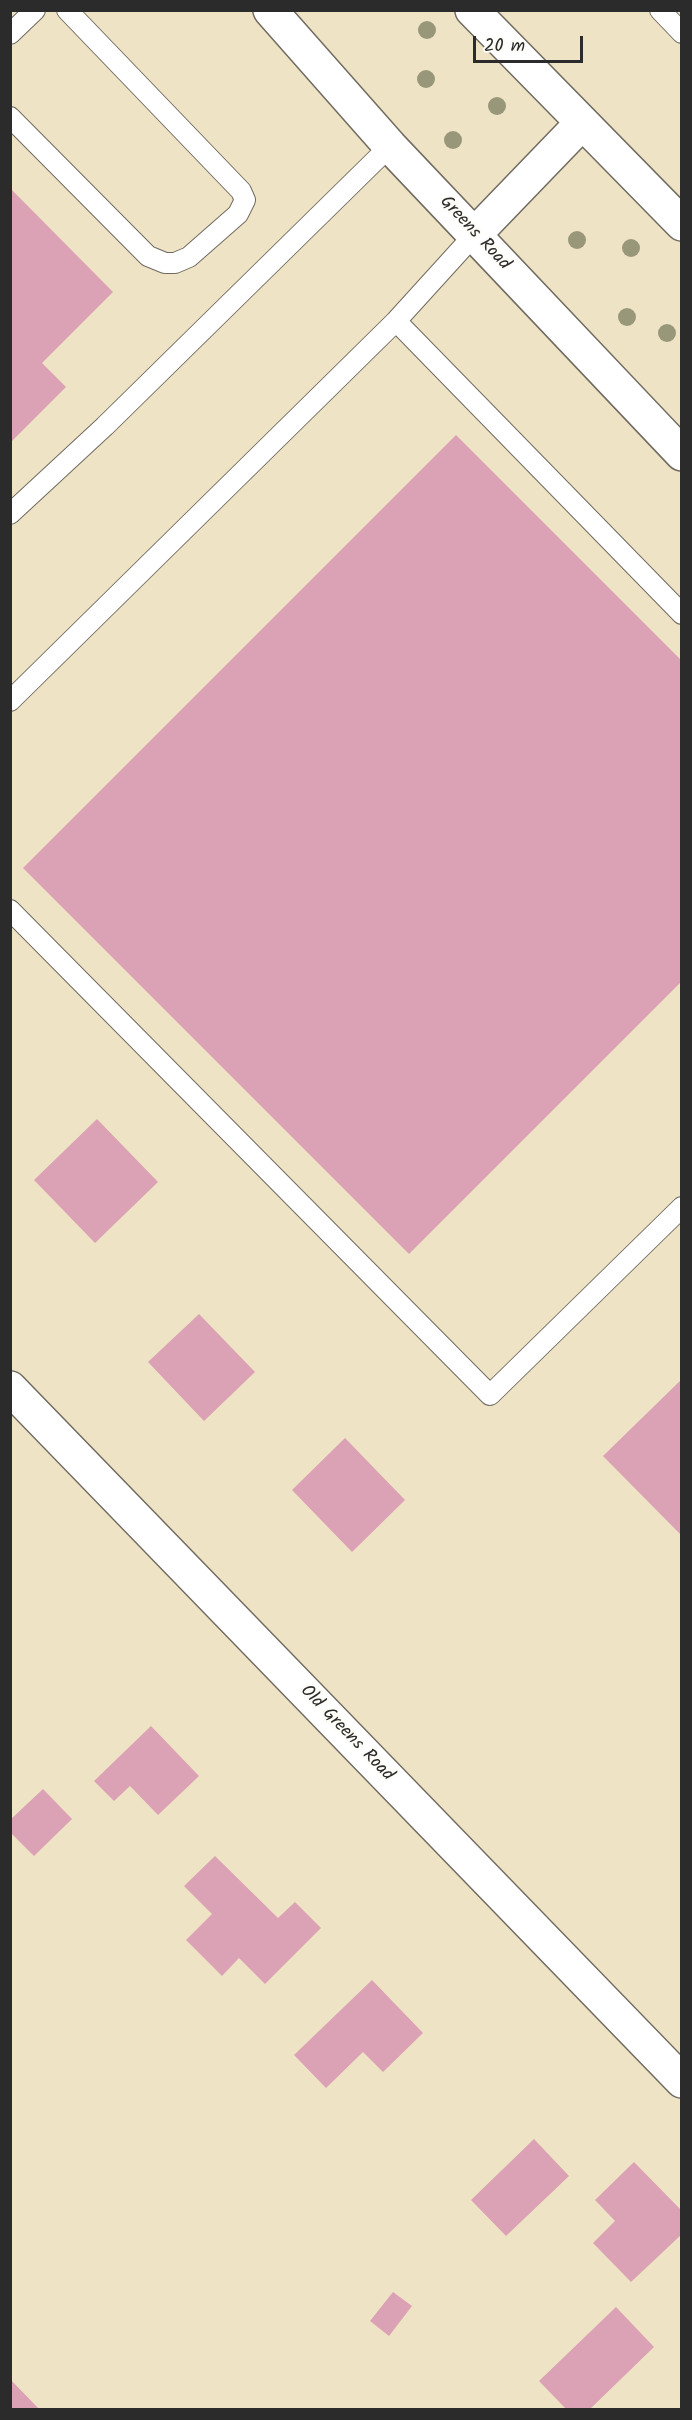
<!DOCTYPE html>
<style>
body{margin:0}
#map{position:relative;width:692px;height:2420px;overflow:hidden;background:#efe3c5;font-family:Kalam,sans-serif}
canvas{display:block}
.frame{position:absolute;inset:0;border:12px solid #2b2b2b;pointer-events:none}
.scale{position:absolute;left:473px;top:36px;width:110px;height:27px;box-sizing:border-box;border:3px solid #2b2b2b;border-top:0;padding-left:8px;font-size:18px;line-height:21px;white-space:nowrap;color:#2b2b2b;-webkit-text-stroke:4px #fdfcf7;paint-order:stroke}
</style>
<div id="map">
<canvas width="692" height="2420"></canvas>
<div class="frame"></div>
<div class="scale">20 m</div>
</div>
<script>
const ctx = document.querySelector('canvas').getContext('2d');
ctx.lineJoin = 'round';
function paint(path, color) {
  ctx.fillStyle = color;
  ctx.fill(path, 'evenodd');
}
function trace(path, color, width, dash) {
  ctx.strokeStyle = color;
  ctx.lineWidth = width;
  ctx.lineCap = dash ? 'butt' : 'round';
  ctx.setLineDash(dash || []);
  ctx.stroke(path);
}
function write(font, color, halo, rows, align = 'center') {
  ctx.font = font + ' Kalam,sans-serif';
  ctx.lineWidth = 4.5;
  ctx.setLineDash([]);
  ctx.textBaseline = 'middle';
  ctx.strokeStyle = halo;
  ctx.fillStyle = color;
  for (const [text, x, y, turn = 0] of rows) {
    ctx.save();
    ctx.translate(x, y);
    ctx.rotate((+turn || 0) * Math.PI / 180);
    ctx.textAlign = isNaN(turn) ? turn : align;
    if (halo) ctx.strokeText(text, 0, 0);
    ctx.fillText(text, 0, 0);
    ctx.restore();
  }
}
paint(new Path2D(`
 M10 188 113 292 42 363 66 387 10 443Z
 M456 435 682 661V981L409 1254 23 868Z
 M97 1119 158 1182 95 1243 34 1180Z
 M199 1314 255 1372 204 1421 148 1362Z
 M682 1379V1536L603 1456Z
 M345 1438 405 1500 352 1552 292 1490Z
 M151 1726 199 1776 158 1815 130 1786 114 1801 94 1781Z
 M43 1789 72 1819 34 1856 10 1832V1820Z
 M215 1856 278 1918 295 1902 321 1928 265 1984 239 1958 222 1976 186 1940 212 1914 184 1886Z
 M372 1980 423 2033 383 2072 363 2052 326 2088 294 2055Z
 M534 2139 569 2176 506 2236 471 2200Z
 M634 2162 682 2211V2234L631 2282 593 2243 615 2221 595 2200Z
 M393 2292 412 2306 389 2336 370 2321Z
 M616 2307 654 2347 589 2410H567L539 2381Z
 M10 2379 40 2410H10Z`), '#dba1b4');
const lane = new Path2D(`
 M660 10 682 33
 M10 34 35 10
 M10 117 148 256 165 263H175L189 257 238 214 245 200 241 191 67 10
 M475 234 396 321 682 614
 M10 514 105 426 390 146
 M10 701 396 321
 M10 910 490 1395 682 1207`);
const secondary = new Path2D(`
 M270 10 390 146 682 454
 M472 10 682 224
 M475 234 581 124
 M10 1388 682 2081`);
trace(lane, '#706b61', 22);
trace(secondary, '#706b61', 36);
trace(lane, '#fff', 20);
trace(secondary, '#fff', 33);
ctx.fillStyle = '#98977a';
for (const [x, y] of [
 [427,30],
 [426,79],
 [497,106],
 [453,140],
 [577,240],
 [631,248],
 [627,317],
 [667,333]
]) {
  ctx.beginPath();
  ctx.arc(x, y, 9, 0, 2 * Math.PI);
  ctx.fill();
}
write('18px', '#2b2b2b', '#fdfcf7', [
 ["Greens Road",474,234,47],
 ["Old Greens Road",346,1734,46]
]);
</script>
